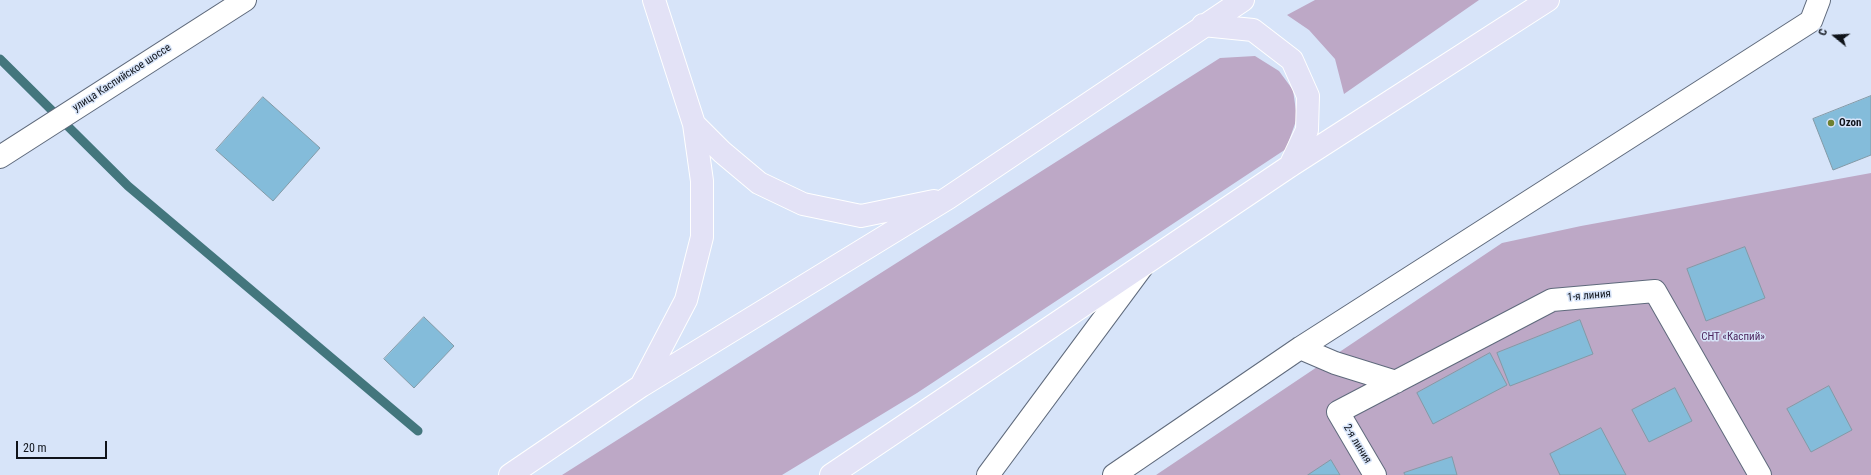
<!DOCTYPE html>
<meta charset="utf-8">
<style>
body{margin:0}
#map{position:relative;width:1871px;height:475px;overflow:hidden;background:#d7e4f9;font-family:"Roboto Condensed",sans-serif}
canvas{display:block}
.north{position:absolute;left:1815px;top:16px;width:40px;height:40px;-webkit-text-stroke:3px #d7e4f9;paint-order:stroke;rotate:288deg;font-size:11px;font-weight:700;line-height:16px;text-align:center;color:#0f131a}
.north::after{content:'';display:block;margin:auto;width:14px;height:18px;background:#0f131a;clip-path:polygon(50% 0,100% 100%,50% 72%,0 100%)}
.scale{position:absolute;left:16px;top:441px;width:91px;height:18px;box-sizing:border-box;border:2px solid #0f131a;border-top:0;padding-left:5px;font-size:12px;line-height:14px;white-space:nowrap;color:#0f131a;-webkit-text-stroke:3px #d7e4f9;paint-order:stroke}
</style>
<div id="map">
<canvas width="1871" height="475"></canvas>
<div class="north">С</div>
<div class="scale">20 m</div>
</div>
<script>
const ctx = document.querySelector('canvas').getContext('2d');
ctx.lineJoin = 'round';
function paint(path, color) {
  ctx.fillStyle = color;
  ctx.fill(path, 'evenodd');
}
function trace(path, color, width, dash) {
  ctx.strokeStyle = color;
  ctx.lineWidth = width;
  ctx.lineCap = dash ? 'butt' : 'round';
  ctx.setLineDash(dash || []);
  ctx.stroke(path);
}
function write(font, color, halo, rows, align = 'center') {
  ctx.font = font + ' "Roboto Condensed",sans-serif';
  ctx.lineWidth = 3;
  ctx.setLineDash([]);
  ctx.textBaseline = 'middle';
  ctx.strokeStyle = halo;
  ctx.fillStyle = color;
  for (const [text, x, y, turn = 0] of rows) {
    ctx.save();
    ctx.translate(x, y);
    ctx.rotate((+turn || 0) * Math.PI / 180);
    ctx.textAlign = isNaN(turn) ? turn : align;
    if (halo) ctx.strokeText(text, 0, 0);
    ctx.fillText(text, 0, 0);
    ctx.restore();
  }
}
paint(new Path2D(`
 M1315 0H1479L1344 94 1335 59 1309 30 1287 15Z
 M1255 56 1279 71 1293 90 1297 118 1286 149 917 393 782 475H562L1220 58Z
 M1871 173V475H1156L1502 243 1581 226Z`), '#bda8c6');
trace(new Path2D(`
 M0 59 128 186 418 431`), '#43767d', 9);
const building = new Path2D(`
 M1871 96V155L1833 170 1813 119Z
 M263 97 320 148 273 201 216 150Z
 M1745 247 1765 298 1706 321 1687 269Z
 M424 317 454 346 414 388 384 359Z
 M1580 320 1593 354 1510 386 1497 353Z
 M1490 353 1507 385 1433 424 1417 393Z
 M1829 386 1852 430 1811 452 1787 409Z
 M1675 388 1692 421 1649 442 1632 410Z
 M1601 428 1626 475H1560L1550 454Z
 M1452 457 1457 475H1405L1404 473Z
 M1331 460 1340 475H1308Z`);
paint(building, '#84bcda');
trace(building, '#839aa7', 1);
const minor = new Path2D(`
 M0 157 245 0
 M1300 348 1335 363 1396 382
 M988 475 1142 267
 M1114 475 1300 348 1811 21 1819 0
 M1375 475 1338 412 1552 300 1655 291 1760 475`);
const major = new Path2D(`
 M1203 25 1253 30 1292 60 1308 96 1307 130 1290 166
 M694 124 722 152 759 183 803 204 861 216 934 201
 M641 386 686 300 702 237V181L694 124 654 0
 M510 475 641 386 948 198 1243 0
 M831 475 1290 166 1548 0`);
trace(minor, '#5f6a7c', 24);
trace(major, '#fff', 24);
trace(minor, '#fff', 22);
trace(major, '#e3e2f6', 22);
for (const [x, y, r, color] of [
 [1831,123,4,"#6f802f"]
]) {
  const dot = new Path2D();
  dot.arc(x, y, r, 0, 2 * Math.PI);
  ctx.fillStyle = color;
  ctx.fill(dot);
  trace(dot, '#d7e4f9', 1.5);
}
write('11px', '#0f131a', '#d7e4f9', [
 ["улица Каспийское шоссе",122,78,-33],
 ["1-я линия",1589,296,-5],
 ["2-я линия",1357,444,59]
]);
write('bold 11px', '#0f131a', '#d7e4f9', [
 ["Ozon",1839,123]
], 'left');
write('11px', '#4d255d', '#d7e4f9', [
 ["СНТ «Каспий»",1733,337]
]);
</script>
